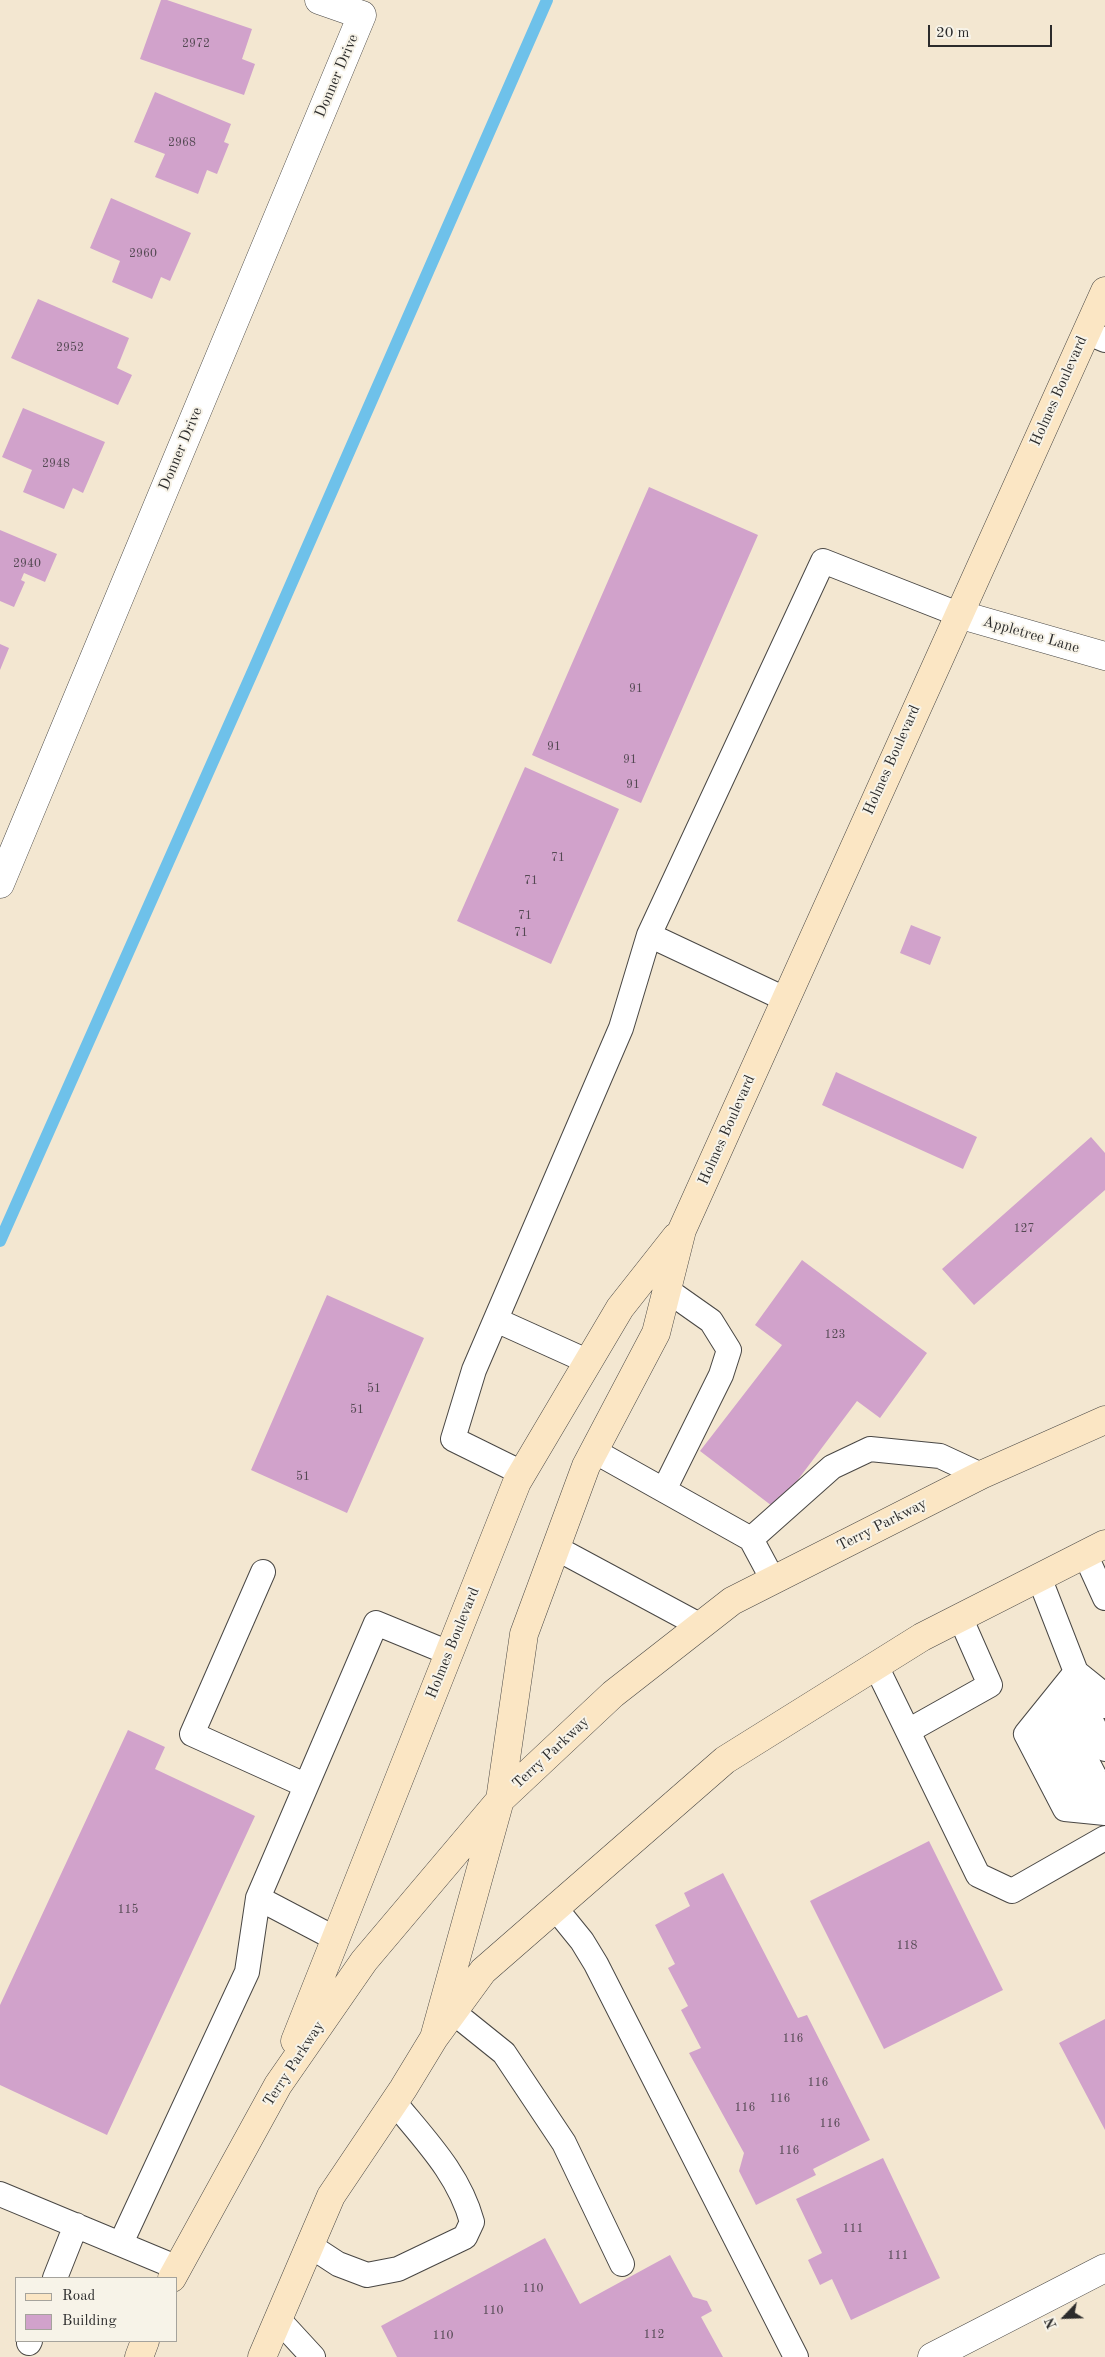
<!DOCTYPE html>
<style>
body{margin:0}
#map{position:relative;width:1105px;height:2357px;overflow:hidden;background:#f3e7d1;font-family:"Old Standard TT",serif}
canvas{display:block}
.legend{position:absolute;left:15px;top:2277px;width:162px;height:65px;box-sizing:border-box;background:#f7f3e8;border:1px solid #a5a39c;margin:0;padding:6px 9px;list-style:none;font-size:15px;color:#2b2b2b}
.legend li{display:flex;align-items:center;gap:10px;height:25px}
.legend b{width:25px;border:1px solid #a5a39c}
.north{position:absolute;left:1040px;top:2292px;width:50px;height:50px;-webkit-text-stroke:4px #f7f3e8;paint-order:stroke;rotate:246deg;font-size:14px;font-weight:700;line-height:20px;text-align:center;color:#2b2b2b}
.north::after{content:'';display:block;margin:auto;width:18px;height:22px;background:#2b2b2b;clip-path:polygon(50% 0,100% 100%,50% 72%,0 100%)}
.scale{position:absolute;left:928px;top:25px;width:124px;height:22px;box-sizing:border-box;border:2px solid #2b2b2b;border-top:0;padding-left:6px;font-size:15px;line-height:18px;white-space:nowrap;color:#2b2b2b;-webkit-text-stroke:4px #f7f3e8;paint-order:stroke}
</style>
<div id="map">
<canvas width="1105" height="2357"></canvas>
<ul class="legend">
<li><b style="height:6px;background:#fbe6c4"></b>Road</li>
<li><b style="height:14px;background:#d1a2cb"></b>Building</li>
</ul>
<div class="north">N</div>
<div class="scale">20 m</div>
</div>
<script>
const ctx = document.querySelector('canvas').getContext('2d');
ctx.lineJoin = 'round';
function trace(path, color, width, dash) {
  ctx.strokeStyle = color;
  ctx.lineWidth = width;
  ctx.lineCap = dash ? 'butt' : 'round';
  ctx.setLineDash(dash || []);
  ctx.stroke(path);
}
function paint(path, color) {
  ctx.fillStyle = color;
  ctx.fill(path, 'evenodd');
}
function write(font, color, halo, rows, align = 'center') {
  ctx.font = font + ' "Old Standard TT",serif';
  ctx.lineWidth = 4;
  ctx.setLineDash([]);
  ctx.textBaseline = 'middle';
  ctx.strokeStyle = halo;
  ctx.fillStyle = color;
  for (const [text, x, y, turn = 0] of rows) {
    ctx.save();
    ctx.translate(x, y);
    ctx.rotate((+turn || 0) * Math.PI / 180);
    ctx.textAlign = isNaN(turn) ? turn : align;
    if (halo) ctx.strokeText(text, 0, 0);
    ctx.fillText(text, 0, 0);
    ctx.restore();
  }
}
trace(new Path2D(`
 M0 1241 253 671 547 0`), '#6ec1ea', 12);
paint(new Path2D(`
 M161 0H167L252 29 242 59 255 64 244 95 140 59Z
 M155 92 231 124 224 142 229 144 217 174 207 170 198 194 155 177 165 154 134 142Z
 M111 198 191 233 170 281 161 277 152 299 112 282 120 261 90 248Z
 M38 299 129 338 117 368 132 375 118 405 11 358Z
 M23 408 105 442 83 493 73 488 64 509 23 492 32 470 2 457Z
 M649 487 758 535 641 803 532 755Z
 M0 530 57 554 45 582 24 573 21 580 25 582 14 607 0 601Z
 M0 644 9 648 0 670Z
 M525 767 619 809 551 964 457 921Z
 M911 925 941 937 930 965 900 953Z
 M836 1072 977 1137 963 1169 822 1105Z
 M1091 1137 1105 1153V1190L974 1305 942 1269Z
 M802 1260 927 1353 880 1418 857 1401 776 1509 700 1451 782 1345 755 1325Z
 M327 1295 424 1338 347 1513 251 1470Z
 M128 1730 165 1747 155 1769 255 1816 107 2135 0 2085V2005Z
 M929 1841 1003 1990 884 2049 810 1901Z
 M723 1873 798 2018 807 2015 870 2140 813 2169 816 2175 756 2205 739 2171 744 2153 689 2053 701 2048 681 2010 688 2006 668 1968 675 1964 655 1925 690 1906 684 1893Z
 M1105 2019V2130L1059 2043Z
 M883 2158 940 2278 851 2320 832 2279 820 2285 808 2260 822 2253 796 2199Z
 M545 2238 580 2304 670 2255 693 2297 707 2301 712 2311 701 2317 723 2357H397L381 2326Z`), '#d1a2cb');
const lane = new Path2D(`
 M1086 332 1105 340
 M785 999 649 935 823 561 958 614
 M496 1320 589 1362
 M594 1451 751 1539 832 1467 870 1449 940 1456 981 1475
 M522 1473 453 1439 474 1370 621 1028 649 935
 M664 1490 721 1375 729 1350 711 1321 667 1290
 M751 1539 773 1580
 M556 1548 701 1626
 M1085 1554 1105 1598
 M263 1572 192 1734 305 1785
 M1039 1577 1076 1672 1097 1689 1105 1706
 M876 1666 978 1875 1012 1891 1105 1838
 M1076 1672 1026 1734 1065 1809 1105 1813
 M1077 1677 1083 1704 1105 1749
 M1071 1691 1064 1717 1095 1777 1105 1785
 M1059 1702 1047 1725 1081 1791 1105 1801
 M908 1731 990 1685 960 1617
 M258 1898 376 1623 449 1653
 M556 1909 582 1941 596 1964 796 2357
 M453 2012 504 2053 564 2143 622 2264
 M0 2194 178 2268
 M121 2243 247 1972 258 1898 336 1939
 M309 2245 338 2264 367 2275 398 2269 465 2237 472 2222C459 2174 425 2140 394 2102
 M55 2278 76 2225
 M278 2319 313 2357
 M29 2343 30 2341`);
const street = new Path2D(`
 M958 614 1105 656
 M0 884 362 15 319 0
 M932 2357 1105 2268`);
const secondary = new Path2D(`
 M434 2038 500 1800 524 1634 586 1466 656 1333 682 1230 1105 291
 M295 2041 517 1482 620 1308 676 1237
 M172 2278 278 2085 364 1961 500 1800 613 1694 732 1601 981 1475 1105 1420
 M139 2357 145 2341
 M262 2357 331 2196 403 2089 434 2038 483 1971 725 1760 922 1637 1105 1544`);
trace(lane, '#494744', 26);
trace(street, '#494744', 29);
trace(secondary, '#494744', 29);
trace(lane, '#fff', 24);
trace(street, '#fff', 28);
trace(secondary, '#fbe6c4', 28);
write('12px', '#544953', null, [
 ["2972",196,44],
 ["2968",182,143],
 ["2960",143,254],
 ["2952",70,348],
 ["2948",56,464],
 ["2940",27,564],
 ["91",636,689],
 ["91",554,747],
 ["91",630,760],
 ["91",633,785],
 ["71",558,858],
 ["71",531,881],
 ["71",525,916],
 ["71",521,933],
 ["127",1024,1229],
 ["123",835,1335],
 ["51",374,1389],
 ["51",357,1410],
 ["51",303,1477],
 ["115",128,1910],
 ["118",907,1946],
 ["116",793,2039],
 ["116",818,2083],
 ["116",780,2099],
 ["116",745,2108],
 ["116",830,2124],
 ["116",789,2151],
 ["111",853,2229],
 ["111",898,2256],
 ["110",533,2289],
 ["110",493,2311],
 ["112",654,2335],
 ["110",443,2336]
]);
write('15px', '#2b2b2b', '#f7f3e8', [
 ["Donner Drive",337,76,-67],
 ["Holmes Boulevard",1059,391,-66],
 ["Donner Drive",181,449,-67],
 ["Appletree Lane",1031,635,16],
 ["Holmes Boulevard",892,760,-66],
 ["Holmes Boulevard",727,1130,-66],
 ["Terry Parkway",882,1525,-27],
 ["Holmes Boulevard",453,1643,-68],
 ["Terry Parkway",551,1753,-43],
 ["Terry Parkway",294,2064,-57]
]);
</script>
